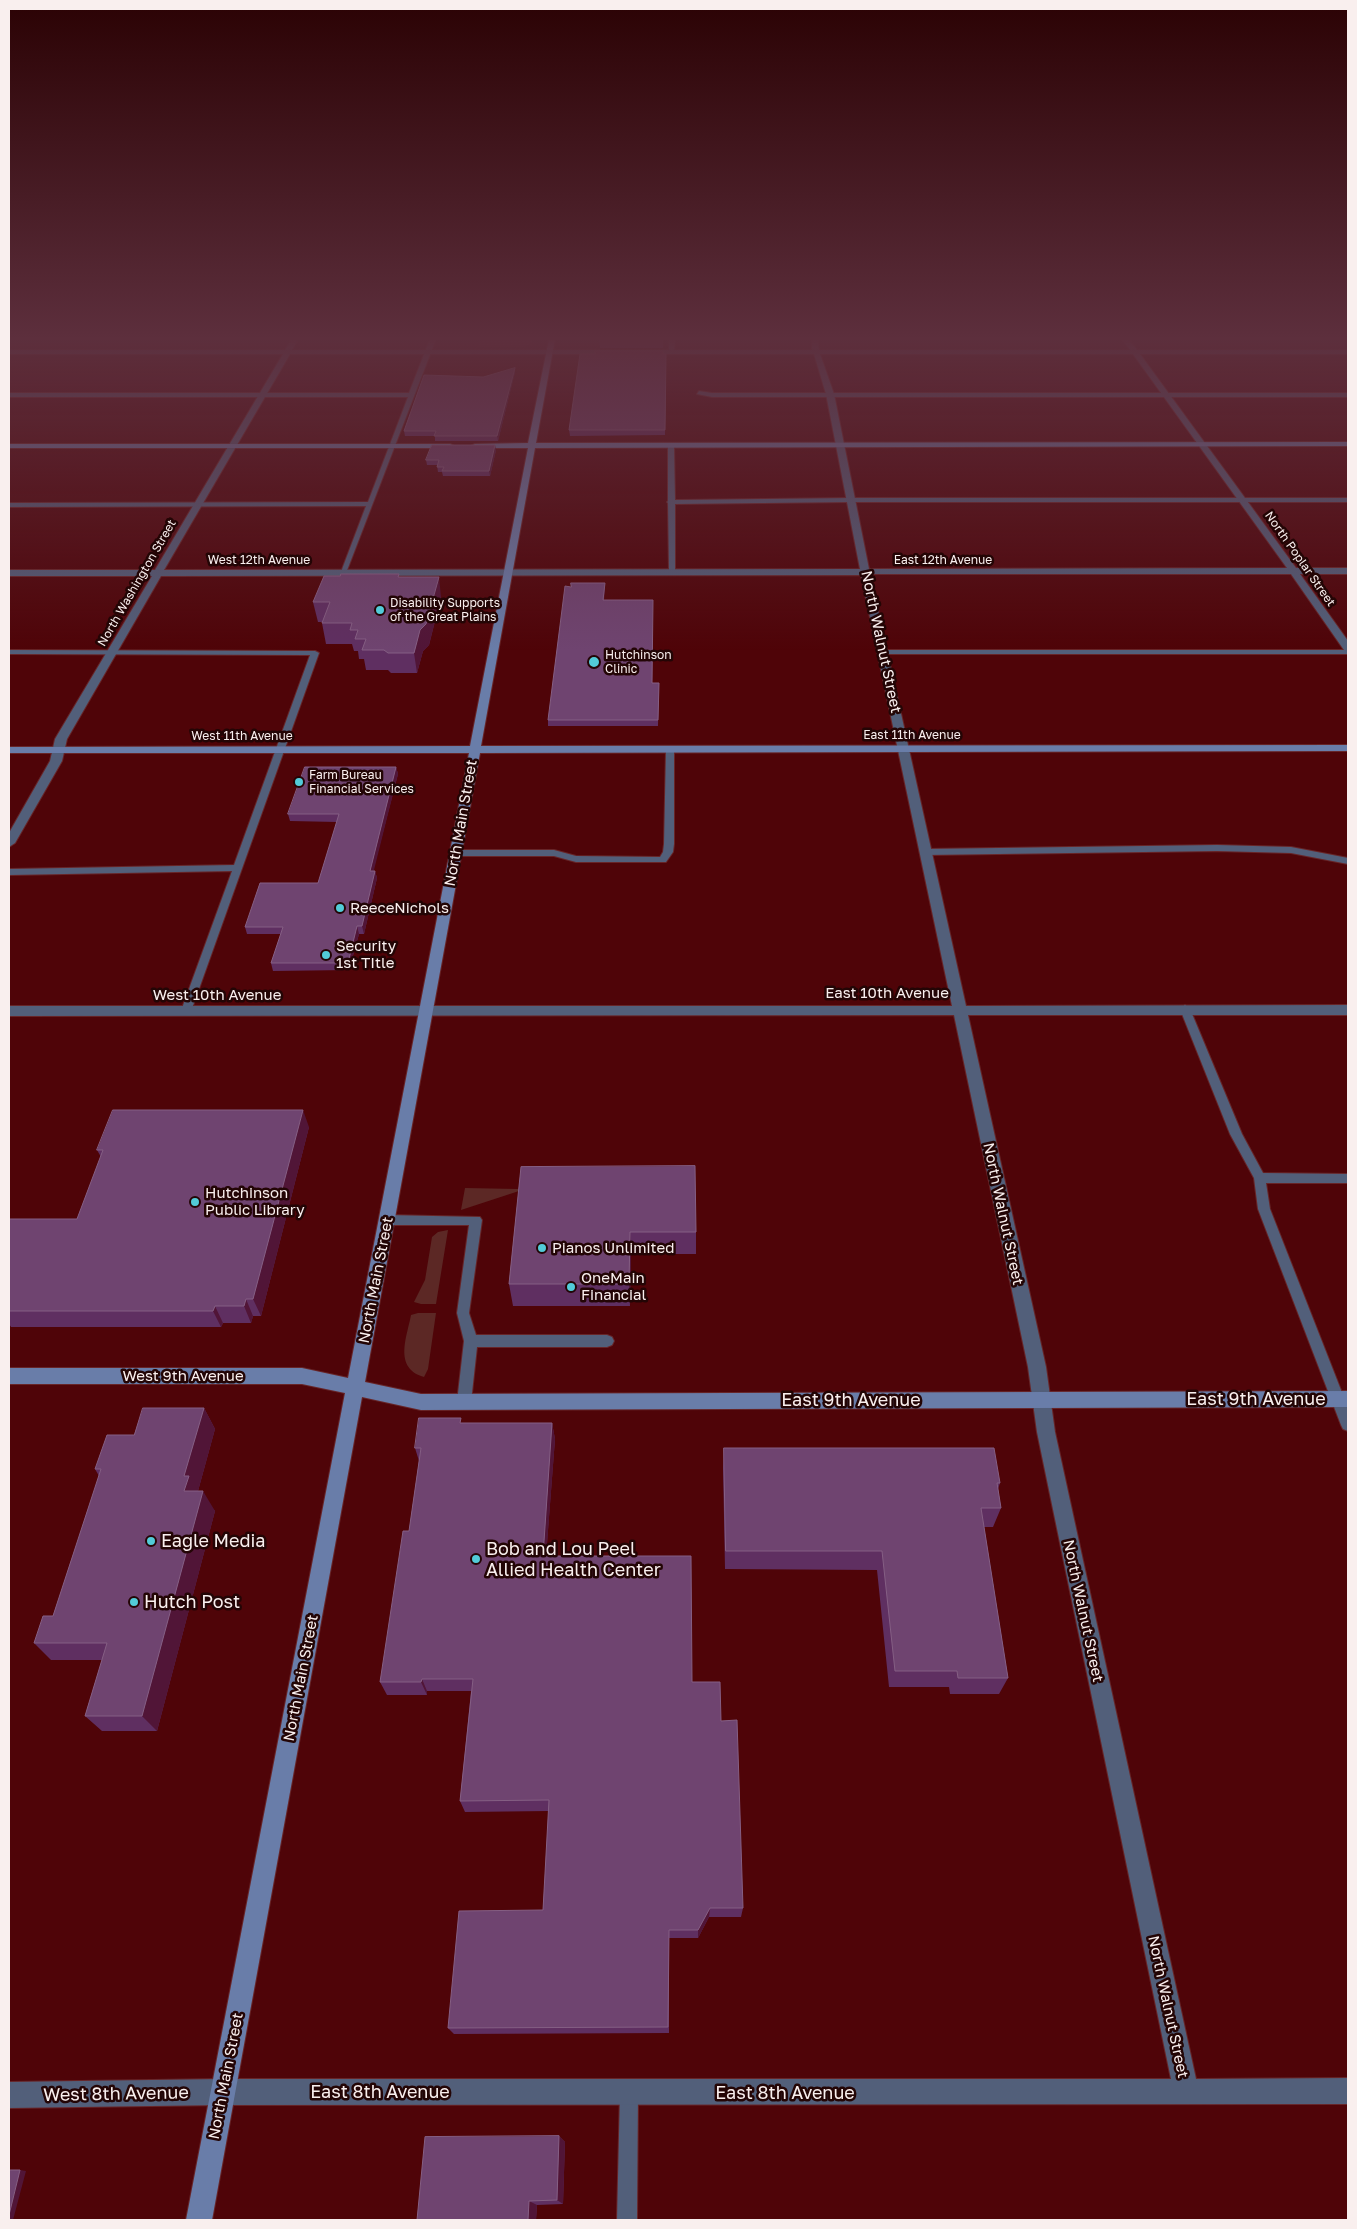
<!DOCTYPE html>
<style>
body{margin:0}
#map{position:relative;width:1357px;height:2229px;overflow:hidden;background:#4f0408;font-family:"Golos Text",sans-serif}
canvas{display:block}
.frame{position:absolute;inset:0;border:10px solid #f9efee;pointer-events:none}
</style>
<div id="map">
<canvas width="1357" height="2229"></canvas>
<div class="frame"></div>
</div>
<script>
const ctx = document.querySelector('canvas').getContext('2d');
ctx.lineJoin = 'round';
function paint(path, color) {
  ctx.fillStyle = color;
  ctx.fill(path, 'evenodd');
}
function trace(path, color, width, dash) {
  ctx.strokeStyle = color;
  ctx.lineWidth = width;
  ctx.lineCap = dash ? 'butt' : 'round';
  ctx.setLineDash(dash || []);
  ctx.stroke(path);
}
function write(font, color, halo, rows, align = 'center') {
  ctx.font = font + ' "Golos Text",sans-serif';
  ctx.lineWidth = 5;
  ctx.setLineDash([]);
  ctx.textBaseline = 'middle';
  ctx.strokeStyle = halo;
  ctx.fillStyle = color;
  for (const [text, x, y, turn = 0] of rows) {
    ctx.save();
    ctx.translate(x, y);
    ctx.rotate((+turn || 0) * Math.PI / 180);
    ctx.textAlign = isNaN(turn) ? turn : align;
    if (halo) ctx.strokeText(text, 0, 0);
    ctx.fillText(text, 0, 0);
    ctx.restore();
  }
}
paint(new Path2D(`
 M481 339H532V343H534L524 347H478Z`), '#5e090e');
paint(new Path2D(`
 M465 1188 518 1189 519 1191 461 1210Z
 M448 1230 436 1304H421L414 1302 425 1280 432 1237 438 1232Z
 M418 1313H436L428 1369 424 1377C393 1368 407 1337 411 1315Z`), '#5c2825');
const lane = new Path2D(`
 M430 339H436L346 573 341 572 366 506 9 507V503L368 502 408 397H9V393H409Z
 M669 339H675L674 352 669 351Z
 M699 391 712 393H1348V397H712L697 394Z
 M671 443 674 445 675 500 851 498H1348V502H851L675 504V571L672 573 669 571 668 503 667 502 668 501V445Z
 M9 650 315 651 319 653 190 1014 186 1015 181 1011 232 871 9 875V869L234 865 310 655 9 654Z
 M880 650H1348V654H883L879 652Z
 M670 746 674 749V844L673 852 666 862H576L554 856H456L451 853 456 850H554L576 856 660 857 663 852 664 844 666 749Z
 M1217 845 1291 847 1348 858V864L1291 853 1217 851 925 855 920 852 925 849Z
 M1185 1005 1190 1009 1242 1134 1263 1173 1348 1174V1183H1266L1270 1209 1348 1408V1431L1343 1429 1341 1425 1258 1209 1254 1178 1230 1134 1180 1009Z
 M387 1215 480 1217 482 1220 469 1313 476 1335H607L612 1337 614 1341 612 1345 607 1347H477L471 1402 469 1406 464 1408 459 1406 457 1402 464 1341 457 1313 469 1225H387L383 1223 381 1220 383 1217Z
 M629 2083 636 2085 638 2092 637 2220H617L620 2092 622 2085Z`);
const street = new Path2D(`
 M292 339H298L292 350H812V339H818L819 350H1130L1122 339H1128L1137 350H1348V354H1140L1296 568H1348V574H1300L1348 641V651L1344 650 1291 574H870L966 1006 1348 1005V1015H968L1046 1367 1055 1432 1196 2079 1348 2078V2104L222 2105 9 2108V2082L222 2079H1171L1037 1432 1028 1367 954 1015 9 1016V1006H952L861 575 161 576 67 739 62 761 15 843 9 847V833L50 761 55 739 152 576H9V570H155L283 354H9V350H285ZM290 354H814L826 394 860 569 164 570ZM820 354H1133L1287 568 869 569 834 394Z`);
const secondary = new Path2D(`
 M549 339H555L536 443 1348 442V446L535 448 481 746 1348 745V751L480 753 365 1382 421 1394 1348 1391V1407L421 1410 362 1397 212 2220H186L345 1393 302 1384H9V1368H302L348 1378 469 753H9V747L470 746 528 448H475L471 446 475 444 528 443Z
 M9 444H450L454 446 450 448H9Z`);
trace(lane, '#672528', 2);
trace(street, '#672528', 2);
trace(secondary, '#672528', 2);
paint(lane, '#525f7a');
paint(street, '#525f7a');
paint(secondary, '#697da9');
paint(new Path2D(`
 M599 339H663V348H600Z
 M663 354H666L665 435 570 436 569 430Z
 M515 372 498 441H435V436H405L404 431 483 377Z
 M496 450 490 476H443L442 472H438L437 465H427L426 460Z
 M399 574V577L441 597 429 645 423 651 417 673H391L388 670H366L364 659H359L358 651H354L352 644H326L322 623V622H318L313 602 340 576Z
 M605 583 604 600 652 683H659L658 726H548V720Z
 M396 767 398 774 373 871H375L377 878 364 934H359L349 970 273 971 271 963 281 934H247L245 927 318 883 337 822 290 821 288 814Z
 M309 1127 261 1316H253L251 1323H223L221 1327H11L9 1324V1219H77L101 1157 97 1150Z
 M521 1167 696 1232V1254H631L630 1306H513L509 1284Z
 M204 1408 215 1429 198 1491 215 1511 157 1731H102L85 1716 102 1660H51L34 1643 53 1616 99 1476 95 1469 134 1435Z
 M462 1423H552L555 1439 546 1556 692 1682 721 1721 743 1908 741 1917H709L698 1938H669V2033L454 2034 448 2028 543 1910 549 1811 465 1812 460 1801 471 1691H427V1695H387L380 1682 409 1531 419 1461 415 1448Z
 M724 1448 1000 1483 998 1489 1001 1508 993 1527H984L1008 1678 999 1694H950L949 1687H889L877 1570 725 1569 723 1468Z
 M559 2136 565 2142 563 2204 537 2205 536 2220H417Z`), '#5f2f61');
paint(new Path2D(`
 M515 368V372L498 441 497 436Z
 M495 445 496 450 490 476 489 471Z
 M439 577 441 597 429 645 423 651 417 673 414 653 420 630Z
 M396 767 398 774 372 878 370 871Z
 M375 871 377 878 364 934 362 926Z
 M357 926 359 934 349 970 348 963Z
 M303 1110 309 1127 261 1316 253 1299Z
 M630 1232 631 1254 630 1306 629 1284Z
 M246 1299 253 1316 251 1323 244 1306Z
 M215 1306 223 1323 221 1327 213 1311Z
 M204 1408 215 1429 198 1491H184V1476Z
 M552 1423 555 1439 545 1571 543 1556Z
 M203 1491 215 1511 157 1731 142 1716Z
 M422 1679 427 1691V1695L421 1682Z
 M710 1908 709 1917 698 1938V1930Z
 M559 2136 565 2142 563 2204 557 2200Z
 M20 2170 26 2171 13 2220H9V2215Z
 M529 2201 537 2205 536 2220H528Z`), '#511537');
const building = new Path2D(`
 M595 351H663V354H666L665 430H569L580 354H595Z
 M515 368 497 436H434L436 431H404L424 375 483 377Z
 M432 445H495L489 471H442L444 467H437L439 460H426Z
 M341 574H399L398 577H439L426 624 420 630 414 653H388L384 650H362L366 639H355L358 630H350L352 623H322L330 602H313L324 576H340Z
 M571 583H605L603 600H653L652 683H659L658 720H548L565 586 571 587Z
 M305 767H396L370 871H375L362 926H357L348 963H271L283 927H245L260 883H318L339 814H288Z
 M113 1110H303L253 1299H246L244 1306H215L213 1311H9V1219H77L103 1150H97Z
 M695 1166 696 1232H630L629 1284H509L521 1167Z
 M143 1408H204L184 1476H189L184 1491H203L142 1716H85L107 1643H34L43 1616H53L101 1469H95L107 1435H134Z
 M419 1418H461L460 1423H552L543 1556H691L692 1682H720L721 1721 737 1720 743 1908H710L698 1930H669L668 2027 448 2028 459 1911 543 1910 549 1800 460 1801 473 1679H422L421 1682H380L403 1531H409L421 1448H415Z
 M724 1448H994L1000 1483H997L1001 1508H981L1008 1678H958L957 1671H895L882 1551H726Z
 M559 2136 557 2200 529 2201 528 2220H417L425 2137Z
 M9 2170H20L9 2215Z`);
paint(building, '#6f4470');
trace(building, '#855f84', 1);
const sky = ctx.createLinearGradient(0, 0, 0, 651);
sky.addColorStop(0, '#2b0204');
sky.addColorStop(0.52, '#5d2f3d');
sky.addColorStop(1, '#5d2f3d00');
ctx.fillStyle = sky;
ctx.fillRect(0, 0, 1357, 651);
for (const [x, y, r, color] of [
 [380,610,5,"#52cbd8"],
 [594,662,6,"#52cbd8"],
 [299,782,5,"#52cbd8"],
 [340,908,5,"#52cbd8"],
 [326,955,5,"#52cbd8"],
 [195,1202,5,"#52cbd8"],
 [542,1248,5,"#52cbd8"],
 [571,1287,5,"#52cbd8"],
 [151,1541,5,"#52cbd8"],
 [476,1559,5,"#52cbd8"],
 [134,1602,5,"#52cbd8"]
]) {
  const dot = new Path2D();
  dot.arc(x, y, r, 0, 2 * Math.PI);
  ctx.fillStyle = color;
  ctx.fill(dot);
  trace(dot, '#230505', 2);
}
write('12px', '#f9efee', '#230505', [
 ["North Poplar Street",1300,559,55],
 ["West 12th Avenue",259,560],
 ["East 12th Avenue",943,560],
 ["North Washington Street",137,583,-60],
 ["East 11th Avenue",912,735],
 ["West 11th Avenue",242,736]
]);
write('12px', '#f9efee', '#230505', [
 ["Disability Supports",390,603],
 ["of the Great Plains",390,617],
 ["Hutchinson",605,655],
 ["Clinic",605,669],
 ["Farm Bureau",309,775],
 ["Financial Services",309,789]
], 'left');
write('15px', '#f9efee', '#230505', [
 ["North Walnut Street",881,642,78],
 ["North Main Street",461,823,-80],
 ["East 10th Avenue",887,993],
 ["West 10th Avenue",217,995],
 ["North Walnut Street",1003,1214,78],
 ["North Main Street",376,1280,-79],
 ["West 9th Avenue",183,1376],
 ["North Walnut Street",1083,1611,78],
 ["North Main Street",301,1678,-79],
 ["North Walnut Street",1168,2007,78],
 ["North Main Street",226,2076,-79]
]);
write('15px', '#f9efee', '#230505', [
 ["ReeceNichols",350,908],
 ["Security",336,946],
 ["1st TItle",336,963],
 ["Hutchinson",205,1193],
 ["Public Library",205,1210],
 ["Pianos Unlimited",552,1248],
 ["OneMain",581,1278],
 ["Financial",581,1295]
], 'left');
write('18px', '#f9efee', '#230505', [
 ["East 9th Avenue",1256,1399],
 ["East 9th Avenue",851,1400],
 ["East 8th Avenue",380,2092],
 ["East 8th Avenue",785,2093],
 ["West 8th Avenue",116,2094,-1]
]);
write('18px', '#f9efee', '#230505', [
 ["Eagle Media",161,1541],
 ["Bob and Lou Peel",486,1549],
 ["Allied Health Center",486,1570],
 ["Hutch Post",144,1602]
], 'left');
</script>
